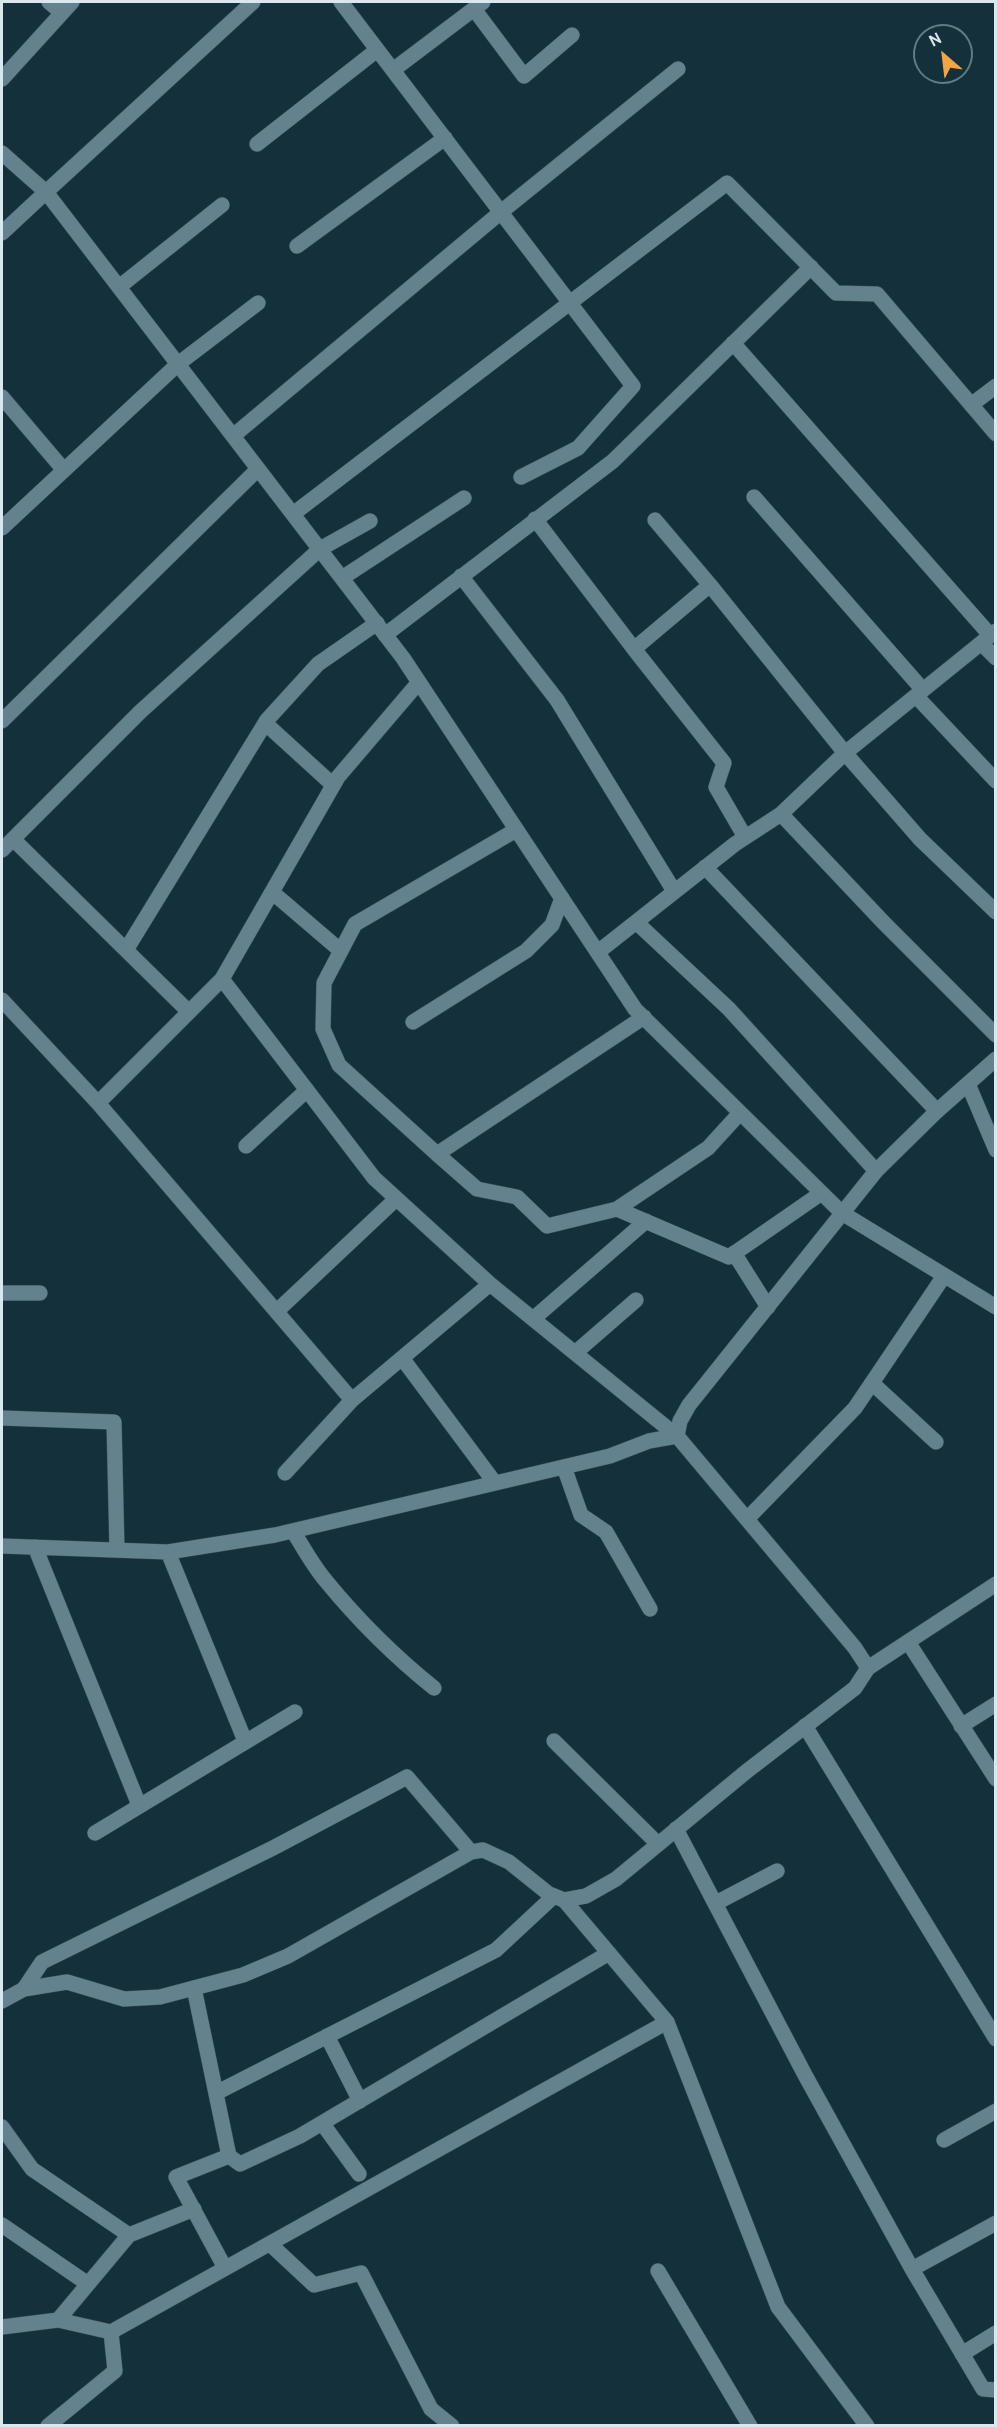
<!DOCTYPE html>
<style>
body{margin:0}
#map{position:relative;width:997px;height:2427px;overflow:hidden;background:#14303a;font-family:Cabin,sans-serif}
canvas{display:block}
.frame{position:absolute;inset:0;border:3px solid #d8e8ee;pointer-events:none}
.north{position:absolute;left:913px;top:24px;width:60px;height:60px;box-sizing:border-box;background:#14303a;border:2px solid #627a82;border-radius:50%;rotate:332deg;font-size:16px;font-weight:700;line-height:24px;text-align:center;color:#d8e8ee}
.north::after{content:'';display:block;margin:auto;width:21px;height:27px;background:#f3a443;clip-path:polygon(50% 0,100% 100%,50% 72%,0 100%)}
</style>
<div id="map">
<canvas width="997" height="2427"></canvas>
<div class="frame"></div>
<div class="north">N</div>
</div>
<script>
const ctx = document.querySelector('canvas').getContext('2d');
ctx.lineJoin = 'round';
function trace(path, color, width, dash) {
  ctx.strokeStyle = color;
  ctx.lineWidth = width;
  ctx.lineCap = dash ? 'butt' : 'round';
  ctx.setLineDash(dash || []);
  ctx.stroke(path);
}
const minor = new Path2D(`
 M49 2 62 13 72 2
 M253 2 46 192 403 658 635 1009 842 1213 996 1307
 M341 2 633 386 578 448 521 477
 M474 9 524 76 572 35
 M393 70 483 2
 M2 79 62 13
 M257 144 377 50
 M2 153 46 192 2 233
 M297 246 445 138
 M119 287 222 205
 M733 343 990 635
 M2 397 63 469
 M971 405 996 386
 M233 436 501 212 678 69
 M754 497 923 690
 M293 514 727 183 836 293 877 294 996 434
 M535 519 634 649 710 585 845 753 920 839 996 912
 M655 520 710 585
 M2 528 178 364 258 303
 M461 576 557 700 674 891
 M342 578 464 498
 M385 635 613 461 811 267
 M981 643 996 658
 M634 649 724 763 716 787 745 837
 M419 682 338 777 222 979 374 1178 490 1284 677 1436
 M916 696 996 781
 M2 721 258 469
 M265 723 333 785
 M781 814 884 923 996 1035
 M13 839 189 1012
 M2 850 140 712 320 549 370 521
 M705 867 937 1111
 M272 892 341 951
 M636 922 729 1009 876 1171
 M126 950 267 720 318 664 377 623
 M598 952 735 844 781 814 845 753 996 631
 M2 1000 98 1103 352 1400 490 1284
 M644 1017 437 1154 477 1189 517 1197 547 1226 617 1209 729 1257 820 1194
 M413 1022 526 951 552 925 562 898
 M968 1084 996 1150
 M98 1103 222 979
 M246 1146 307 1090
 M437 1154 339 1065 323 1029 324 983 355 924 516 830
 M617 1209 708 1148 740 1113
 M734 1253 768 1307
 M2 1293H40
 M277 1311 396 1199
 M533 1319 646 1221
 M575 1353 636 1300
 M402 1358 495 1483
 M872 1383 936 1442
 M2 1418 114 1422 117 1550
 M564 1467 581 1515 606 1532 650 1609
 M285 1473 352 1400
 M748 1518 855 1408 944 1276
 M293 1531C303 1547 313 1566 326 1581 358 1620 394 1656 434 1688
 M2 1546 168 1552 275 1535 610 1456 649 1441 677 1436
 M35 1547 139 1805
 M168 1552 245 1741
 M908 1642 996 1779
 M868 1668 996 1584
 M805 1726 996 2039
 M961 1726 996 1704
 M554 1741 658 1844
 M676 1829 805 2075 912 2269
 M95 1833 295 1712
 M716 1903 777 1871
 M194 1988 229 2156 240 2164 300 2136 609 1953
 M24 1989 42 1962 273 1848 407 1777 471 1852
 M667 2022 778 2307 867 2426
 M327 2036 360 2101
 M216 2093 496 1950 554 1896
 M322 2123 359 2174
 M2 2127 32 2169 129 2235
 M944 2140 996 2111
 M996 2223 912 2269 983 2389 996 2390
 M2 2225 88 2284
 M270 2244 314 2285 361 2273 431 2409 452 2426
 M225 2268 176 2177 229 2156
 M658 2271 750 2426
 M58 2320 129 2235 194 2209
 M2 2327 58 2320 111 2332
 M962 2354 996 2333
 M48 2426 115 2371 111 2332 667 2022 564 1900`);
const tertiary = new Path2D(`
 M2 2001 24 1989 67 1982 124 1999 160 1997 243 1975 288 1956 471 1852 483 1850 509 1862 549 1894 564 1900 586 1896 616 1879 747 1771 855 1688 868 1668 855 1648 677 1436 680 1421 689 1405 876 1171 937 1111 996 1059`);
trace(minor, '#384d56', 16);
trace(tertiary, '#384d56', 16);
trace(minor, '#64828e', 15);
trace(tertiary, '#64828e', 15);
</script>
